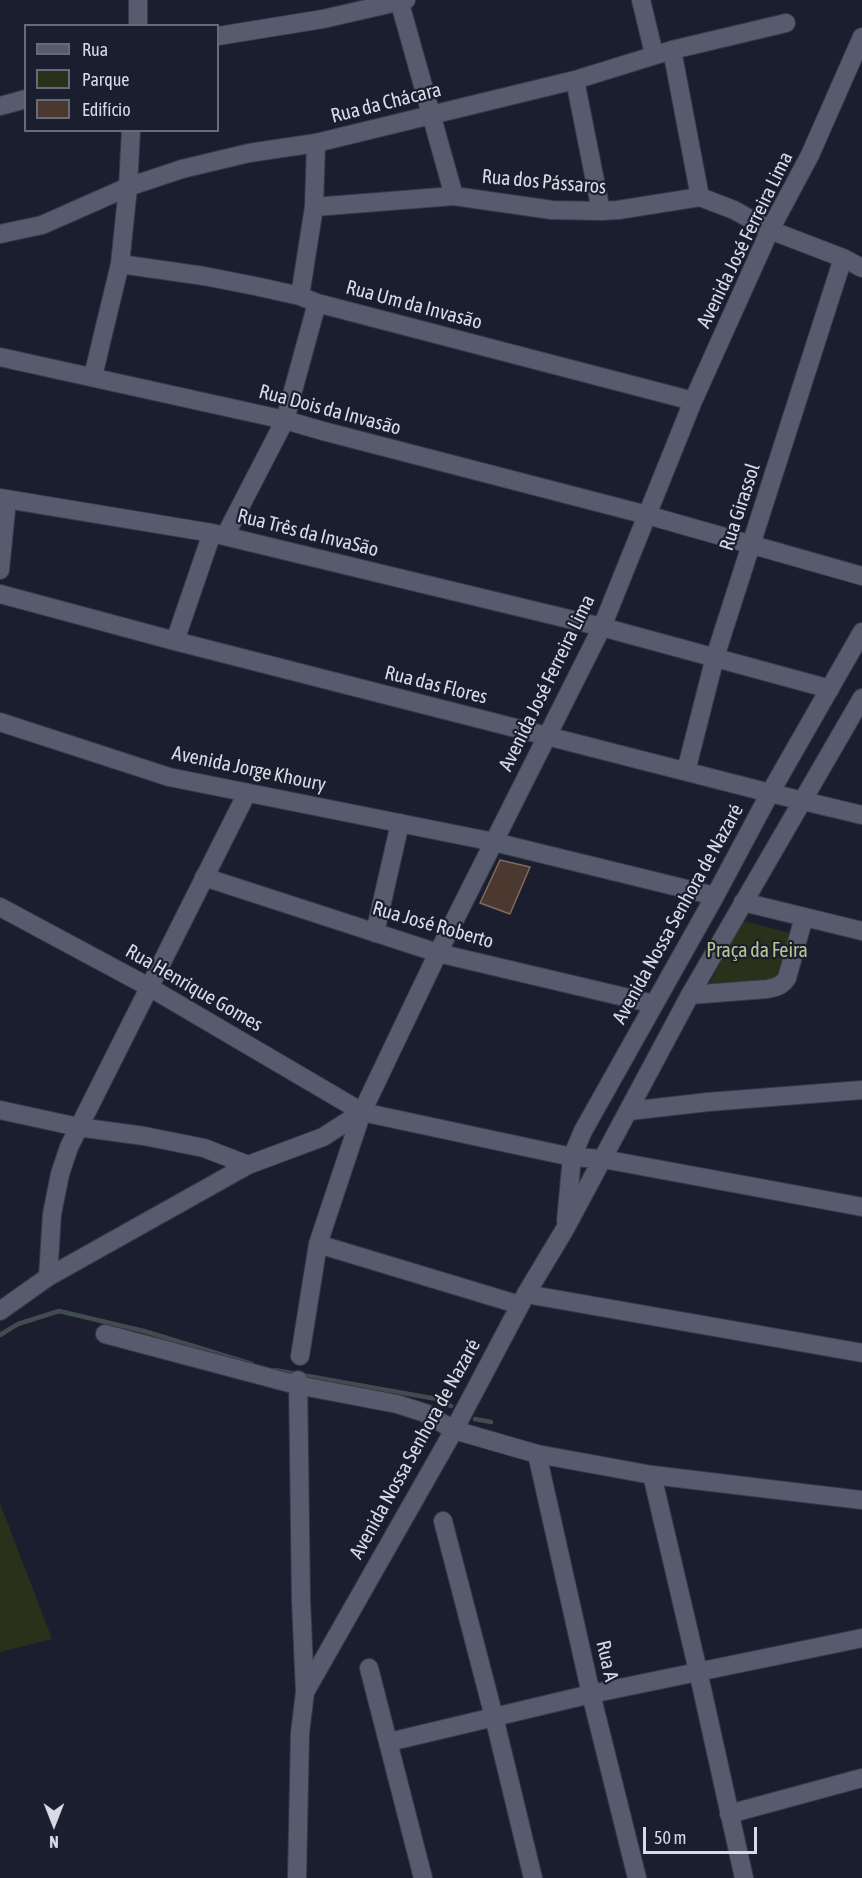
<!DOCTYPE html>
<meta charset="utf-8">
<style>
body{margin:0}
#map{position:relative;width:862px;height:1878px;overflow:hidden;background:#1b1e2e;font-family:"Asap Condensed",sans-serif}
canvas{display:block}
.legend{position:absolute;left:24px;top:24px;width:195px;height:108px;box-sizing:border-box;background:#1b1e2e;border:2px solid #676a77;margin:0;padding:8px 10px;list-style:none;font-size:18px;color:#d8dbe5}
.legend li{display:flex;align-items:center;gap:12px;height:30px}
.legend b{width:30px;border:2px solid #676a77}
.north{position:absolute;left:24px;top:1794px;width:60px;height:60px;-webkit-text-stroke:4px #1b1e2e;paint-order:stroke;rotate:180deg;font-size:16px;font-weight:700;line-height:24px;text-align:center;color:#d8dbe5}
.north::after{content:'';display:block;margin:auto;width:21px;height:27px;background:#d8dbe5;clip-path:polygon(50% 0,100% 100%,50% 72%,0 100%)}
.scale{position:absolute;left:643px;top:1827px;width:114px;height:27px;box-sizing:border-box;border:3px solid #d8dbe5;border-top:0;padding-left:8px;font-size:18px;line-height:21px;white-space:nowrap;color:#d8dbe5;-webkit-text-stroke:4px #1b1e2e;paint-order:stroke}
</style>
<div id="map">
<canvas width="862" height="1878"></canvas>
<ul class="legend">
<li><b style="height:8px;background:#575b6e"></b>Rua</li>
<li><b style="height:16px;background:#29311b"></b>Parque</li>
<li><b style="height:16px;background:#4b392f"></b>Edifício</li>
</ul>
<div class="north">N</div>
<div class="scale">50 m</div>
</div>
<script>
const ctx = document.querySelector('canvas').getContext('2d');
ctx.lineJoin = 'round';
function paint(path, color) {
  ctx.fillStyle = color;
  ctx.fill(path, 'evenodd');
}
function trace(path, color, width, dash) {
  ctx.strokeStyle = color;
  ctx.lineWidth = width;
  ctx.lineCap = dash ? 'butt' : 'round';
  ctx.setLineDash(dash || []);
  ctx.stroke(path);
}
function write(font, color, halo, rows, align = 'center') {
  ctx.font = font + ' "Asap Condensed",sans-serif';
  ctx.lineWidth = 4.5;
  ctx.setLineDash([]);
  ctx.textBaseline = 'middle';
  ctx.strokeStyle = halo;
  ctx.fillStyle = color;
  for (const [text, x, y, turn = 0] of rows) {
    ctx.save();
    ctx.translate(x, y);
    ctx.rotate((+turn || 0) * Math.PI / 180);
    ctx.textAlign = isNaN(turn) ? turn : align;
    if (halo) ctx.strokeText(text, 0, 0);
    ctx.fillText(text, 0, 0);
    ctx.restore();
  }
}
paint(new Path2D(`
 M743 921 791 933 776 978 708 986Z
 M0 1503 52 1639 0 1652Z`), '#29311b');
trace(new Path2D(`
 M0 1335 18 1324 59 1311 144 1331 252 1364
 M274 1370 437 1399 451 1406
 M475 1419 491 1422`), '#414c50', 4.5);
const building = new Path2D(`
 M500 860 530 867 510 914 480 903Z`);
paint(building, '#4b392f');
trace(building, '#7f6b60', 1.5);
const minor = new Path2D(`
 M399 0 454 196
 M641 0 654 54
 M138 26V0
 M218 36 323 19 406 0
 M672 50 700 197
 M575 80 601 211
 M0 106 26 99
 M314 207 454 196 552 210 601 211 618 210 700 197 734 210 770 230 843 258 862 268
 M0 234 42 225 128 187 182 169 249 153 316 143 575 80 672 50 786 23
 M120 264 204 276 255 286 300 296 317 303 693 401
 M300 296 314 207 316 143
 M0 357 285 420 323 431 647 515 862 576
 M93 376 120 264 128 187 131 130
 M0 498 212 533 602 627 830 689
 M225 536 285 420 317 303
 M0 570 7 500
 M0 594 175 641 770 793 862 815
 M175 641 212 533
 M0 722 169 777 494 842 715 896
 M686 771 715 657 843 258
 M204 877 438 953 654 1004
 M743 902 862 931
 M0 907 149 987 362 1112 572 1157 603 1159 862 1207
 M375 933 400 823
 M690 995 767 989C776 987 782 986 787 978L804 917
 M0 1110 78 1127 144 1136 204 1148 248 1165
 M629 1111 708 1102 862 1090
 M318 1244 520 1305
 M48 1277 52 1214 60 1174 69 1147 247 793
 M526 1294 862 1353
 M0 1311 48 1277 248 1165 323 1137 362 1112
 M105 1334 297 1385 397 1404 425 1413 454 1430 537 1454 652 1475 862 1500
 M300 1356 318 1244 362 1112 438 953 602 627 693 401 770 230 810 155 862 37
 M298 1380 301 1600 305 1692
 M537 1454 591 1694 637 1878
 M652 1475 698 1671 744 1878
 M443 1521 494 1717 533 1878
 M369 1668 423 1878
 M389 1742 591 1694 862 1638
 M729 1814 862 1778`);
const tertiary = new Path2D(`
 M566 1221 572 1157 583 1131 715 896 770 793 862 632
 M297 1878 300 1733 305 1692 454 1430 526 1294 565 1229 690 995 862 698`);
trace(minor, '#383b47', 20);
trace(tertiary, '#383b47', 20);
trace(minor, '#575b6e', 18);
trace(tertiary, '#575b6e', 18);
write('20px', '#d8dbe5', '#1b1e2e', [
 ["Rua da Chácara",386,103,-14],
 ["Rua dos Pássaros",544,182,5],
 ["Avenida José Ferreira Lima",745,240,-64],
 ["Rua Um da Invasão",414,305,15],
 ["Rua Dois da Invasão",330,410,15],
 ["Rua Girassol",740,507,-72],
 ["Rua Três da InvaSão",308,533,14],
 ["Avenida José Ferreira Lima",547,683,-64],
 ["Rua das Flores",436,685,14],
 ["Avenida Jorge Khoury",249,769,12],
 ["Avenida Nossa Senhora de Nazaré",678,914,-61],
 ["Rua José Roberto",433,925,16],
 ["Rua Henrique Gomes",194,988,30],
 ["Avenida Nossa Senhora de Nazaré",415,1449,-61],
 ["Rua A",607,1661,77]
]);
write('20px', '#b3c891', '#1b1e2e', [
 ["Praça da Feira",757,951]
]);
</script>
